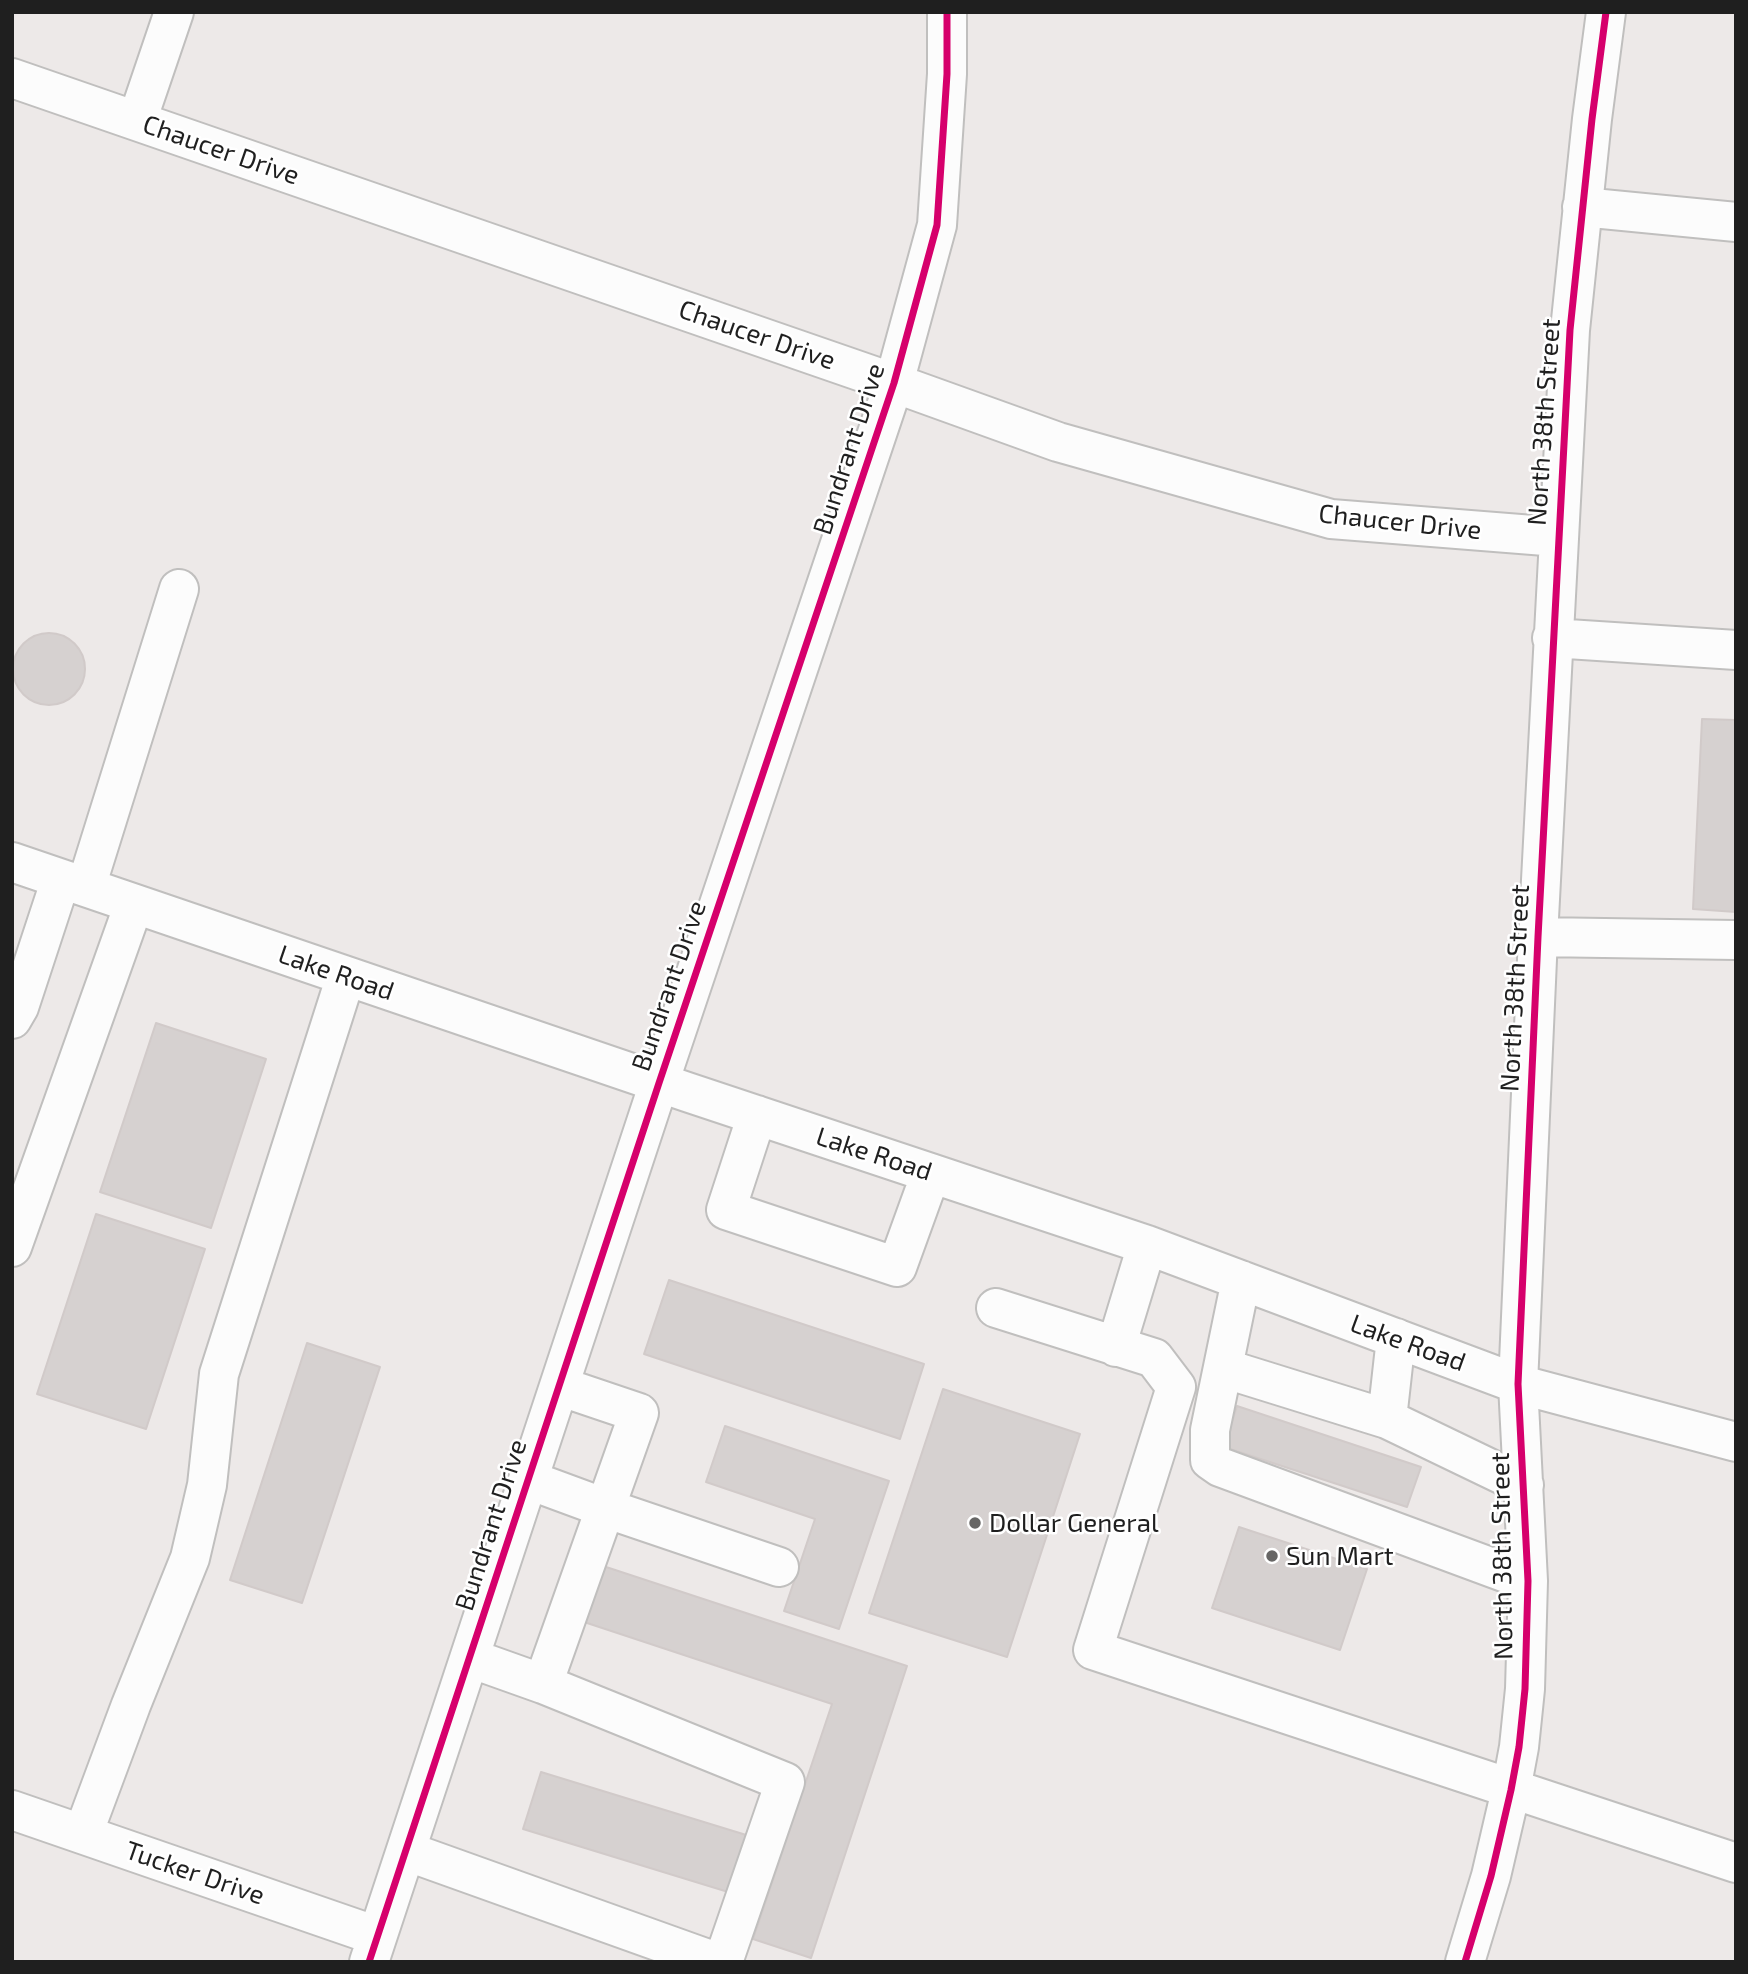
<!DOCTYPE html>
<style>
body{margin:0}
#map{position:relative;width:1748px;height:1974px;overflow:hidden;background:#ede9e8;font-family:"Exo 2",sans-serif}
canvas{display:block}
.frame{position:absolute;inset:0;border:14px solid #1f1f1f;pointer-events:none}
</style>
<div id="map">
<canvas width="1748" height="1974"></canvas>
<div class="frame"></div>
</div>
<script>
const ctx = document.querySelector('canvas').getContext('2d');
ctx.lineJoin = 'round';
function paint(path, color) {
  ctx.fillStyle = color;
  ctx.fill(path, 'evenodd');
}
function trace(path, color, width, dash) {
  ctx.strokeStyle = color;
  ctx.lineWidth = width;
  ctx.lineCap = dash ? 'butt' : 'round';
  ctx.setLineDash(dash || []);
  ctx.stroke(path);
}
function write(font, color, halo, rows, align = 'center') {
  ctx.font = font + ' "Exo 2",sans-serif';
  ctx.lineWidth = 5;
  ctx.setLineDash([]);
  ctx.textBaseline = 'middle';
  ctx.strokeStyle = halo;
  ctx.fillStyle = color;
  for (const [text, x, y, turn = 0] of rows) {
    ctx.save();
    ctx.translate(x, y);
    ctx.rotate((+turn || 0) * Math.PI / 180);
    ctx.textAlign = isNaN(turn) ? turn : align;
    if (halo) ctx.strokeText(text, 0, 0);
    ctx.fillText(text, 0, 0);
    ctx.restore();
  }
}
const building = new Path2D(`
 M13 669a36 36 0 1 1 72 0a36 36 0 1 1-72 0Z
 M1702 719 1736 720V912L1693 909Z
 M156 1023 266 1059 211 1228 100 1192Z
 M96 1214 205 1249 146 1429 37 1394Z
 M669 1280 924 1364 900 1439 644 1354Z
 M307 1343 380 1367 302 1603 230 1580Z
 M943 1389 1080 1434 1007 1657 869 1613Z
 M1237 1406 1421 1467 1407 1507 1224 1447Z
 M725 1426 889 1481 839 1629 784 1611 815 1519 706 1482Z
 M1239 1527 1367 1569 1340 1650 1212 1608Z
 M600 1565 907 1666 811 1958 753 1939 832 1704 581 1621Z
 M541 1772 756 1838 738 1895 523 1829Z`);
paint(building, '#d6d1d0');
trace(building, '#d1cac9', 2);
const minor = new Path2D(`
 M12 78 894 383 1058 442 1331 519 1558 537
 M137 121 174 12
 M1582 207 1736 222
 M1552 638 1736 650
 M12 862 687 1092 1147 1245 1518 1384 1736 1442
 M86 887 179 589
 M1538 937 1736 940
 M12 1019 19 1007 61 879
 M757 1115 726 1210 897 1267 931 1173
 M12 1247 134 904
 M1241 1280 1210 1430V1460L1220 1467 1528 1581
 M996 1308 1154 1358 1176 1387 1093 1650 1736 1863
 M1116 1347 1147 1245
 M1223 1368 1387 1419 1396 1338
 M1387 1419 1524 1485
 M529 1480 605 1508 779 1567
 M470 1658 543 1684 785 1782 723 1962
 M543 1684 639 1413 559 1386
 M12 1810 377 1936
 M83 1834 131 1705 190 1558 207 1485 219 1374 346 976
 M406 1851 716 1962
 M369 1962 659 1083 894 383 937 225 947 74V12
 M1465 1962 1491 1876 1511 1790 1519 1747 1525 1689 1528 1581 1518 1384 1538 937 1570 330 1592 119 1606 12`);
trace(minor, '#c0bfbe', 42);
trace(minor, '#fcfcfc', 38);
trace(new Path2D(`
 M369 1962 659 1083 894 383 937 225 947 74V12
 M1465 1962 1491 1876 1511 1790 1519 1747 1525 1689 1528 1581 1518 1384 1538 937 1570 330 1592 119 1606 12`), '#d6006c', 7);
for (const [x, y, r, color] of [
 [975,1523,7,"#676665"],
 [1272,1556,7,"#676665"]
]) {
  const dot = new Path2D();
  dot.arc(x, y, r, 0, 2 * Math.PI);
  ctx.fillStyle = color;
  ctx.fill(dot);
  trace(dot, '#fff', 2.5);
}
write('26px', '#1f1f1f', '#fff', [
 ["Chaucer Drive",221,150,19],
 ["Chaucer Drive",757,335,19],
 ["North 38th Street",1544,422,-86],
 ["Bundrant Drive",849,449,-72],
 ["Chaucer Drive",1400,522,6],
 ["Lake Road",336,973,19],
 ["Bundrant Drive",669,986,-71],
 ["North 38th Street",1515,988,-87],
 ["Lake Road",874,1154,18],
 ["Lake Road",1408,1343,20],
 ["Bundrant Drive",491,1525,-72],
 ["North 38th Street",1502,1556,-91],
 ["Tucker Drive",195,1873,19]
]);
write('26px', '#1f1f1f', '#fff', [
 ["Dollar General",989,1523],
 ["Sun Mart",1286,1556]
], 'left');
</script>
